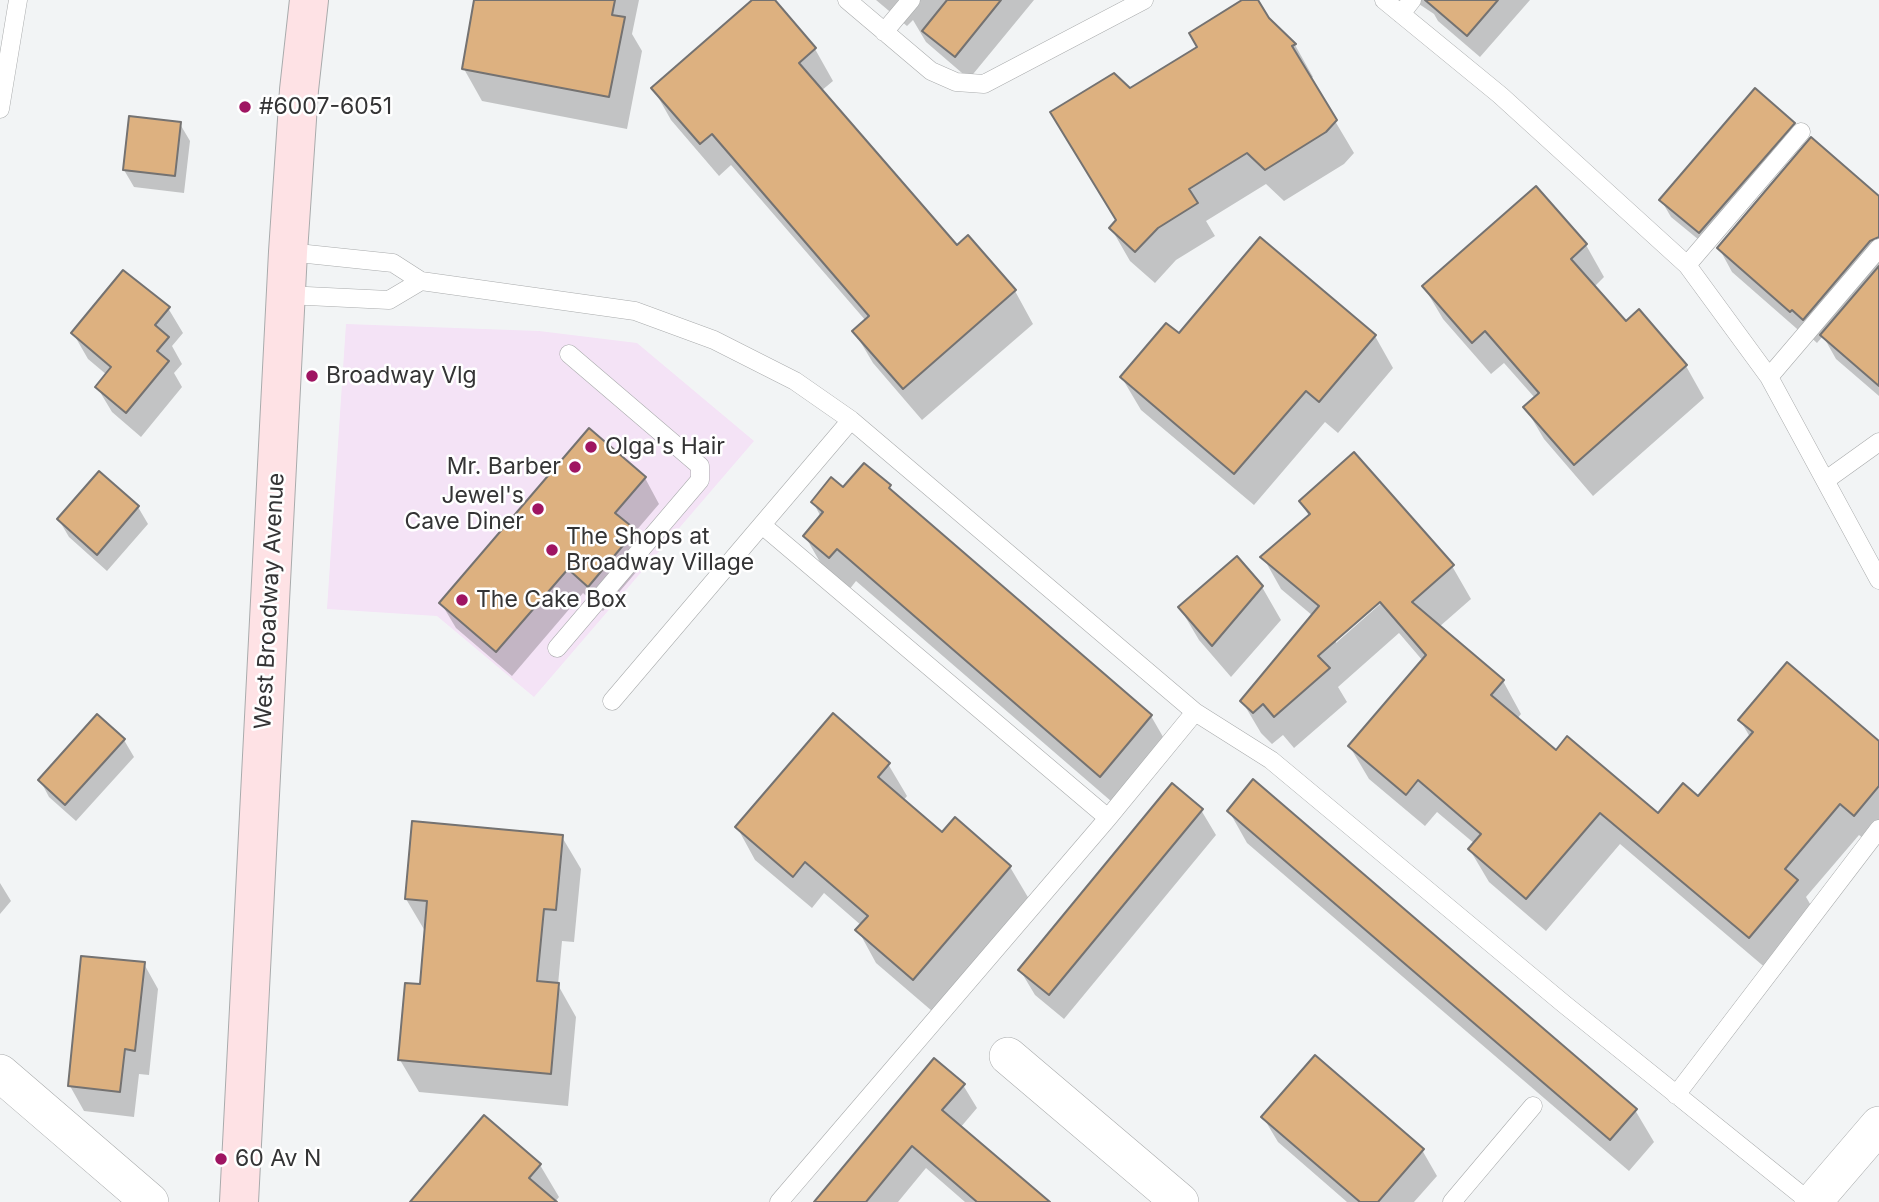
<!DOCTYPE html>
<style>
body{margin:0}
canvas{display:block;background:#f2f4f5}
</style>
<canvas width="1879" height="1202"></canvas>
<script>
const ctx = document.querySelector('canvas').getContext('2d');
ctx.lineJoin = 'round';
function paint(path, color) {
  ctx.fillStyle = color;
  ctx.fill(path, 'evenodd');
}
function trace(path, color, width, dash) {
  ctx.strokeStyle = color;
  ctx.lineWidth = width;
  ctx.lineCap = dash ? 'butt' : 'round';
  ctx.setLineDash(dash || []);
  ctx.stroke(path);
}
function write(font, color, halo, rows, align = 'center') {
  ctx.font = font + ' Inter,sans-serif';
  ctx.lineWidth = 5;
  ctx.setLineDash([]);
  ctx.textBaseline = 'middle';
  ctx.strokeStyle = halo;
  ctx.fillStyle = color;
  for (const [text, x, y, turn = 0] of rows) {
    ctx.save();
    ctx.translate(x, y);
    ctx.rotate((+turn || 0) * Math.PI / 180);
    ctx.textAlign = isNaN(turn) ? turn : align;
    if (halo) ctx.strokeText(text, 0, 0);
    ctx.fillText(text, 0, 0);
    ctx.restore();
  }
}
paint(new Path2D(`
 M346 324 539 331 637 343 754 441 534 697 437 616 327 609Z`), '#f4e3f6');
paint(new Path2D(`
 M491 0H639L632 34 642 51 627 129 482 101 464 69Z
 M755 0H773L815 49 833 81 821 91 957 247 968 237 1015 291 1033 324 922 420 873 363 854 331 866 321 731 165 719 176 671 120 653 88Z
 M876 0H1034L969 79 926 42 913 20 907 26Z
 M1246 0H1256L1268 19 1295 45 1313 77 1310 79 1354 153 1344 164 1284 201 1266 184 1206 221 1215 236 1176 260 1155 283 1130 261 1111 228 1118 221 1130 91 1199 48Z
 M1413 0H1530L1480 57 1438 21 1434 14Z
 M180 124 190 141 184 193 134 187 124 170Z
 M1793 124 1803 141 1710 249 1671 217 1661 200Z
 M1879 197V396L1836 359 1823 336 1817 343 1806 333 1804 335 1732 272 1719 248Z
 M1586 245 1604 277 1594 287 1625 323 1686 366 1704 398 1593 496 1544 439 1525 407 1535 398 1504 363 1491 374 1443 319 1424 287Z
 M168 308 183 333 172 346 182 364 174 373 182 387 141 437 112 412 97 387 107 375 88 359 73 333Z
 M1179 335 1375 336 1393 368 1338 433 1325 422 1254 505 1141 410 1122 378Z
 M99 473 138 507 148 524 107 571 69 537 59 520Z
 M645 478 659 504 635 532 649 557 603 611 583 593 512 676 456 628 441 603Z
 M889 487 894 495 1151 716 1170 749 1119 808 856 581 849 590 824 569 805 536 821 517 813 502 843 489Z
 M1301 502 1452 566 1471 599 1439 627 1503 681 1521 714 1517 719 1556 752 1658 816 1698 799 1750 737 1740 720 1879 743V840L1873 847 1859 835 1806 897 1816 914 1768 970 1620 844 1546 931 1489 882 1470 850 1475 844 1437 812 1425 826 1369 779 1350 747 1423 661 1399 633 1338 687 1347 702 1294 748 1283 735 1272 744 1261 733 1242 701 1313 616 1281 589 1263 557 1309 516ZM1385 595 1387 598 1336 643V638Z
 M1262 587 1281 620 1231 677 1199 640 1180 608Z
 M124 740 134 757 76 821 49 797 40 780Z
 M888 764 907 796 903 801 942 834 1010 867 1029 899 932 1011 876 963 858 930 862 926 824 893 812 908 755 860 737 827Z
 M1201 810 1216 835 1064 1019 1035 995 1020 970Z
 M1229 811 1635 1110 1654 1142 1629 1171 1247 843Z
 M562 837 581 869 574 942 562 941 558 985 576 1017 568 1106 419 1092 400 1060 421 986 425 931 406 899Z
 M0 883 11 901 0 914Z
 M144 964 158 989 149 1075 139 1074 134 1117 84 1111 70 1086Z
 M963 1085 977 1108 960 1128 1047 1202H965L926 1168 898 1202H816Z
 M1263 1117 1422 1150 1437 1176 1414 1202H1347L1278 1142Z
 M540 1165 559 1197 555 1202H412Z`), '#0003');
const building = new Path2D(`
 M474 0H615L612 15 625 17 609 97 462 69Z
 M752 0H775L816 48 799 63 957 245 968 235 1016 290 903 389 852 331 869 316 712 134 700 144 651 88Z
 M947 0H1001L955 57 922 31Z
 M1242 0H1258L1269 18 1296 44 1292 46 1337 120 1326 132 1265 170 1247 153 1189 189 1198 203 1158 228 1135 252 1109 228 1116 220 1050 112 1114 73 1130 88 1197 47 1189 33Z
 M1425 0H1498L1467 36Z
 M1755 88 1795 123 1699 233 1659 200Z
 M129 116 181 122 175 176 123 170Z
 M1811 137 1879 196V237L1870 241 1803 320 1792 310 1790 312 1717 248Z
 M1536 186 1587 244 1571 259 1626 321 1639 309 1687 365 1574 465 1523 407 1539 393 1485 331 1472 343 1422 286Z
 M1260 237 1376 335 1319 402 1306 391 1234 474 1120 377 1166 323 1179 333Z
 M1879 266V386L1820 335Z
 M123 270 170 307 155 325 169 337 157 351 169 361 126 413 95 387 111 367 71 333Z
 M589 428 646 477 615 513 636 530 588 587 568 569 496 652 439 603Z
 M1354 452 1454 565 1412 602 1504 680 1491 695 1556 750 1567 736 1658 813 1683 783 1698 796 1753 732 1738 720 1787 662 1879 741V786L1854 816 1840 804 1785 869 1798 880 1749 938 1600 813 1526 899 1468 849 1481 834 1418 780 1406 795 1348 746 1426 655 1380 602 1318 656 1330 668 1274 717 1263 704 1253 713 1240 701 1319 606 1260 557 1310 514 1299 501Z
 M864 463 891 485 889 488 1152 715 1100 777 837 549 829 558 803 536 823 512 811 502 831 477 843 487Z
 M99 471 139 506 97 555 57 519Z
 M1237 556 1263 586 1212 646 1178 607Z
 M833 713 890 763 878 777 942 832 955 817 1011 866 913 980 855 930 868 916 805 862 793 877 735 827Z
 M97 714 125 739 65 805 38 780Z
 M1253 779 1637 1109 1610 1140 1227 811Z
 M1172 783 1203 809 1049 995 1018 970Z
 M412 821 563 835 556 910 544 909 537 981 559 983 551 1074 398 1060 405 983 420 984 427 901 405 899Z
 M81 956 145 962 135 1051 125 1049 120 1092 68 1086Z
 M1315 1055 1424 1149 1378 1202H1360L1261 1117Z
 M934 1058 965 1084 942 1110 1050 1202H977L912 1146 866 1202H814Z
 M484 1115 541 1164 529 1178 557 1202H410Z`);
paint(building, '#ddb180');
trace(building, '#747271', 2);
const lane = new Path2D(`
 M847 0 931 71 956 82 984 84 1144 0
 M1384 0 1500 95 1687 265 1769 377 1879 580
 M1401 14 1412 0
 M884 32 911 0
 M0 109 18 0
 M1687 265 1801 132
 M421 281 635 311 714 340 795 381 851 420 1195 712 1271 760 1564 1004 1810 1202
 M286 295 389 300 421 281 393 263 288 252
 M1769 377 1879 248
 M1826 480 1879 442
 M762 525 1108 818
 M557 648 700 480V466L569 354
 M612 701 851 420
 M1676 1095 1879 829
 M779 1202 1108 818 1195 712
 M1452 1202 1533 1106`);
const street = new Path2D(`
 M1008 1056 1180 1202
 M0 1073 150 1202
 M1813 1202 1879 1125`);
const secondary = new Path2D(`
 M239 1202 288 252 299 90 309 0`);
trace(lane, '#a9abac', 19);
trace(street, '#a9abac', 38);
trace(secondary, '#a9abac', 40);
trace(lane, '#fff', 18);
trace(street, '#fff', 37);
trace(secondary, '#fee2e5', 38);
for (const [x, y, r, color] of [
 [245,107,7,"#9f1562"],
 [312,376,7,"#9f1562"],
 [591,447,7,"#9f1562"],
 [575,467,7,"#9f1562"],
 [538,509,7,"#9f1562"],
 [552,550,7,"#9f1562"],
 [462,600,7,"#9f1562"],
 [221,1159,7,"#9f1562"]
]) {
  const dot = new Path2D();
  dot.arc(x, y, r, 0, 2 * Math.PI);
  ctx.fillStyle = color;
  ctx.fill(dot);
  trace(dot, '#fff', 2.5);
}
write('23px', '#343435', '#fff', [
 ["#6007-6051",259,107],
 ["Broadway Vlg",326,376],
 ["Olga's Hair",605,447],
 ["Mr. Barber",561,467,"right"],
 ["Jewel's",524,496,"right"],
 ["Cave Diner",524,522,"right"],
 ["The Shops at",566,537],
 ["Broadway Village",566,563],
 ["The Cake Box",476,600],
 ["60 Av N",235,1159]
], 'left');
write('23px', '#343435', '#fff', [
 ["West Broadway Avenue",270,601,-87]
]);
</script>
